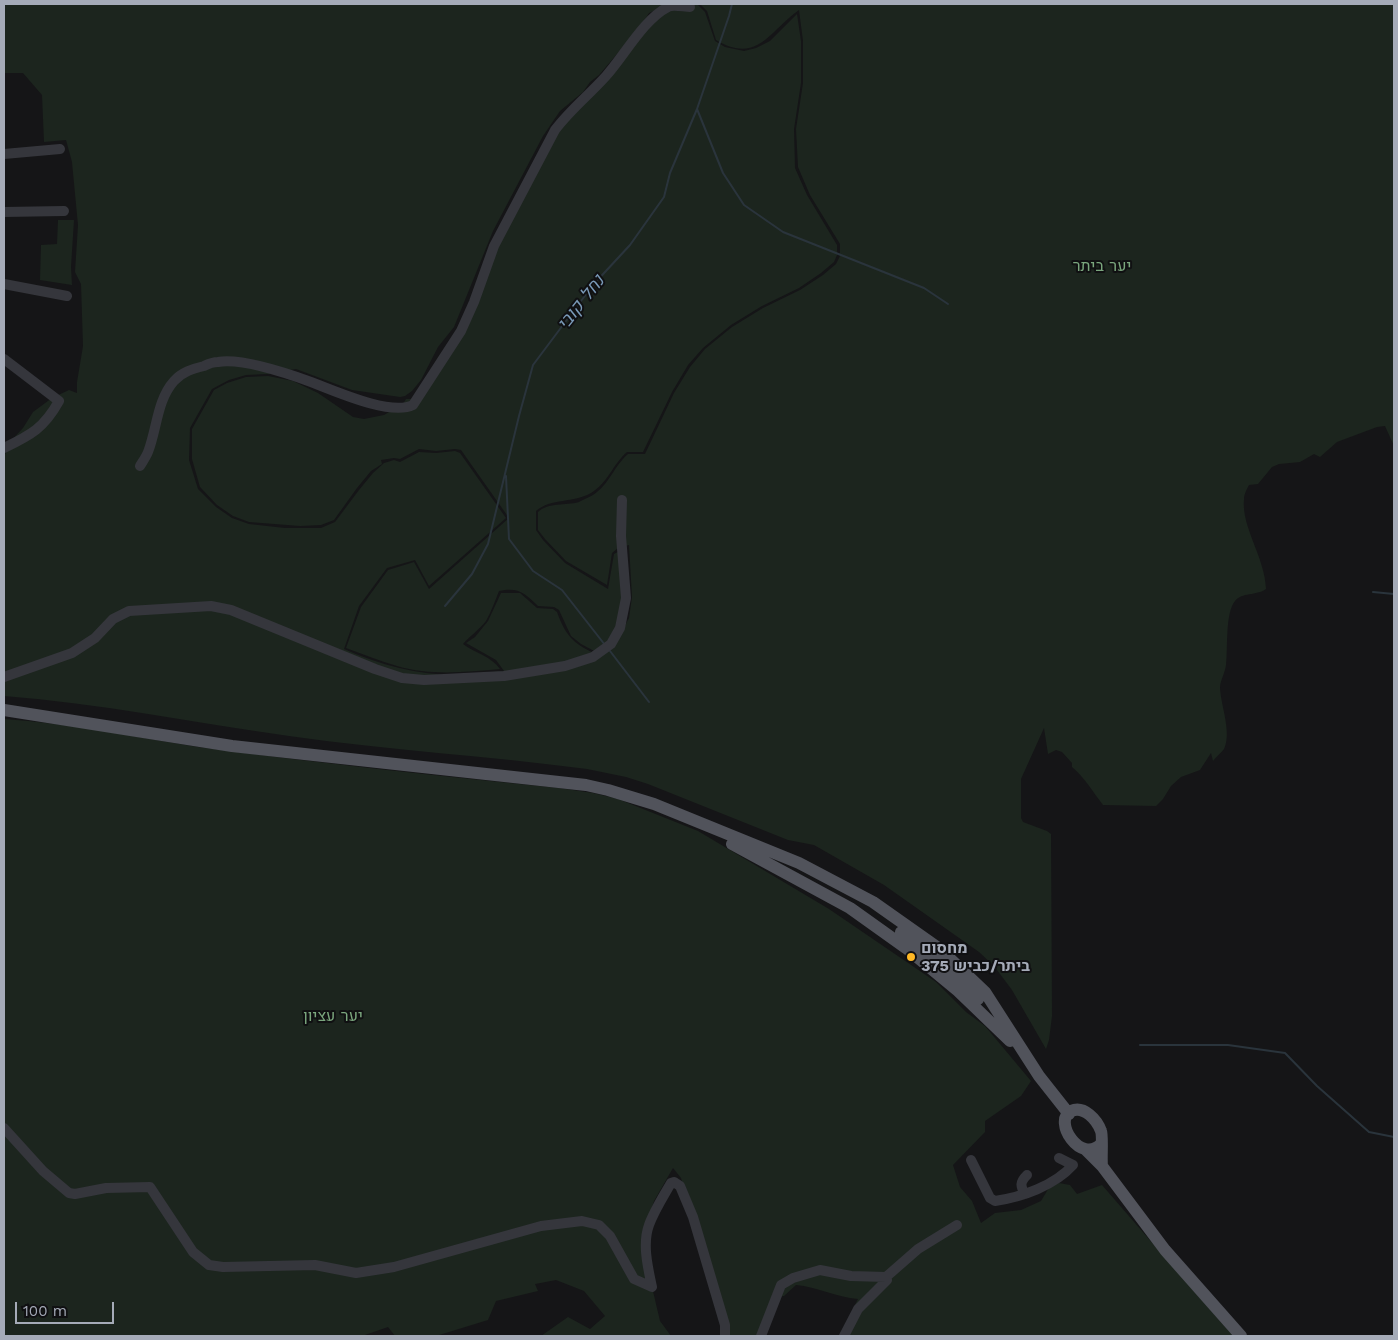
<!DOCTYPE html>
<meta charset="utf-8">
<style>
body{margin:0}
#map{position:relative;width:1398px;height:1340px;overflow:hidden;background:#151517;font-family:"Work Sans",sans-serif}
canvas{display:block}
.frame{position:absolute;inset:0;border:5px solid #a5abb8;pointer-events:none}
.scale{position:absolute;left:15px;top:1302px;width:99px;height:22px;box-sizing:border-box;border:2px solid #a5abb8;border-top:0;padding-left:6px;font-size:15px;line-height:18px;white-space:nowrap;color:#a5abb8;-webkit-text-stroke:4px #101012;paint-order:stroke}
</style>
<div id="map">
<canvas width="1398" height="1340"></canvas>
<div class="frame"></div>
<div class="scale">100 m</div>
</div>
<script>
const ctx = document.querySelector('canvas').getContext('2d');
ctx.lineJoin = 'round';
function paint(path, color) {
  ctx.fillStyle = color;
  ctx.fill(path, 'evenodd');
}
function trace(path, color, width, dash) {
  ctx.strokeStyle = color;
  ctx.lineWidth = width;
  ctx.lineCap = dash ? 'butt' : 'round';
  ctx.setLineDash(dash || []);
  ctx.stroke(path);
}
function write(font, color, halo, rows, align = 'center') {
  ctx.font = font + ' "Work Sans",Heebo,sans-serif';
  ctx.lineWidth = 4;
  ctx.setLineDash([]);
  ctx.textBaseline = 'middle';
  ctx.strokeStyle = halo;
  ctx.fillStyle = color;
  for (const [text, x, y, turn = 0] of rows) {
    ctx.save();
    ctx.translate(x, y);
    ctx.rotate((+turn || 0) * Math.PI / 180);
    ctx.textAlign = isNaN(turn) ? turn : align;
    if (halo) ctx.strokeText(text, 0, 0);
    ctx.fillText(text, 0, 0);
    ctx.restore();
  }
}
paint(new Path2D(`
 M4 4H668L649 13 640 27 599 75 590 82 583 92 560 111 543 136 493 231 454 327 438 347 421 380 412 391 405 396 400 397 352 390 296 369 268 374 246 375 229 380 212 389 190 428 189 460 198 489 216 507 232 518 249 524 285 528H321L335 522 359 490 373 473 384 463 394 460 400 462 419 452 436 453 455 451 460 453 506 518 429 586 415 560 387 568 359 606 344 649C380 665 418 675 457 675 472 675 488 672 504 671L496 660 466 643 475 637 488 621 501 593H520L537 608 553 609 557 612C565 634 572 643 594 653L596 652 581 644 571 636 559 610 554 607 538 606C524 593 519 587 499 591 495 601 491 612 486 621 479 630 470 636 463 644 475 653 491 656 500 669 466 672 431 676 397 666 380 661 363 654 346 648L361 607 388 570 414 562 429 589 509 518 461 450 455 449 436 451 419 449 400 459 394 458 381 460 382 464 371 471 357 488 334 520 321 525 300 526 249 522 233 516 217 505 200 487 192 459V429L214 390 227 383 246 377 268 376 293 381 318 393 353 417 364 419 384 415 403 404 406 399H417L448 355 502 233 567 116 646 30 674 4H697L705 12 715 41 725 47 744 51 756 48 770 41 797 14 801 41V83L794 129 795 168 807 195 837 245V255L834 262 821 273 799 288 762 306 731 325 703 348 688 365 672 392 643 452H627C613 464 608 483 591 493 574 503 551 498 536 511V530L543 540 565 563 608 589 614 554 623 549 621 633 629 618 632 597 629 545 618 548 612 553 607 585 566 561 545 539 538 530V512C549 502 565 506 579 502 583 500 589 497 593 495 609 485 614 466 628 454H645L674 393 690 367 705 349 732 327 763 308 800 290 823 275 836 264 840 256V244L810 195 798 167 796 129 803 83V41L799 10C770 30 758 65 716 40L707 11 700 4H1394V446L1385 426 1377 427 1337 442 1320 457 1314 454 1300 462 1279 464 1272 467 1258 484 1249 485C1247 489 1244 494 1244 499 1241 527 1265 557 1266 589 1256 596 1242 592 1235 601 1225 613 1228 649 1226 665 1225 673 1220 681 1220 688 1221 706 1232 733 1224 749 1221 753 1216 757 1213 761L1211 753 1200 770 1181 777 1171 786 1163 799 1156 806 1103 805C1093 792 1085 778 1072 767V763L1062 752 1056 750 1048 754 1044 728 1021 779V818L1023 822 1047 831 1051 834 1052 1016 1049 1040 1046 1049 1012 990 994 966 979 952 884 885 814 845 788 840 648 784 626 777 587 769C488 756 388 750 289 736 194 723 99 703 4 696V457L10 442 23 428 33 412 52 398 69 390 77 393V382L83 346 81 284 75 272 78 225 72 162 66 140 44 142 42 95 23 73H4Z
 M58 220H74L71 267 72 285 40 280 41 245 57 244Z
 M4 719C69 723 134 737 198 747 318 763 439 776 559 788L593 793 618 799 698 831 829 909 936 982 966 1012 985 1026 1031 1081 1021 1096 985 1121V1132L953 1165 960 1187 972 1201 981 1223 995 1213 1021 1210 1041 1201 1050 1186 1059 1183 1070 1185 1077 1194 1102 1185 1233 1336H839L858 1299C836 1297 817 1287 796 1285L784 1296 773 1297 757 1336H722L721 1309 681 1178 673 1168 654 1201 649 1217 652 1287 660 1321 671 1336H541L568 1317 590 1329 605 1316 584 1291 556 1280 535 1284 538 1291 496 1301 488 1320 436 1336H395L388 1327 362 1336H4Z`), '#1c251e');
trace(new Path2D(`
 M697 109 723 173 744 205 783 232 924 288 948 304
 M506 476 509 539 533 571 562 590 605 645
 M1373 592 1394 594
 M445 606 472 574 488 544 519 416 533 365 593 285 630 245 664 197 670 173 697 109 729 16 732 4
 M610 651 649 702
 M1140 1045H1228L1285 1053 1317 1086 1369 1132 1394 1137`), '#2a343c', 2);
trace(new Path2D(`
 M4 154 60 149
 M4 212 64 211
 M4 284 67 296
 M4 359 59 401C44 428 31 435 4 448
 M140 466C143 461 146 457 148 452 157 429 157 400 174 381 182 372 192 369 204 366 208 364 213 362 218 362 241 358 289 374 311 382 335 391 390 416 413 405L461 331 474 302 494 246 555 130C570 110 589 95 606 76 624 56 644 19 668 7 673 4 684 7 690 7
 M4 677 72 653 95 638 113 619 129 611 211 606 231 610 375 669 402 678 424 680 504 676 565 666 593 657 611 644 620 628 626 598 621 536 622 500
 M4 1128 43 1171 69 1193 75 1194 106 1188 150 1187 193 1252 209 1265 223 1267 315 1265 356 1273 394 1267 541 1226 582 1221 599 1225 610 1236 634 1279 652 1287C648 1268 642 1244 649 1225 654 1211 663 1197 671 1183L674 1182 680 1186 693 1217 725 1325V1336
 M971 1160 990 1198 995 1201C1022 1197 1054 1186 1073 1165L1059 1158
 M1025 1194C1020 1186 1020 1182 1027 1175
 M761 1336 781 1285 793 1278 820 1270 851 1276 886 1277
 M844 1336 858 1309 887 1280 886 1277 918 1249 957 1225`), '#35363c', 10);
trace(new Path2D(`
 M4 710 232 746 586 785 608 790 654 804 799 863 873 902 941 950 985 992 1039 1076 1069 1114
 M732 844 850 908 906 948 958 991 1010 1041
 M901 932 966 986 978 999
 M1101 1144C1081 1165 1052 1121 1071 1111 1084 1105 1097 1120 1101 1131 1103 1136 1101 1159 1102 1166
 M1086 1150 1102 1166 1165 1250 1241 1336`), '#51535b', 12);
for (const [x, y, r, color] of [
 [911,957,5,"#ffb825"]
]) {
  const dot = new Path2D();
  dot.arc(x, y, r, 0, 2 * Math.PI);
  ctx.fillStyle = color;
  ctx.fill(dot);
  trace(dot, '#101012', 2);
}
write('16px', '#7aa57d', '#101012', [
 ["יער ביתר",1102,266],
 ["יער עציון",333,1016]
]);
write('bold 16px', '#a5abb8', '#101012', [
 ["מחסום",921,948],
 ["ביתר/כביש 375",921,966]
], 'left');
write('italic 18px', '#7999b7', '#101012', [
 ["נחל קובי",581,303,-52]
]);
</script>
